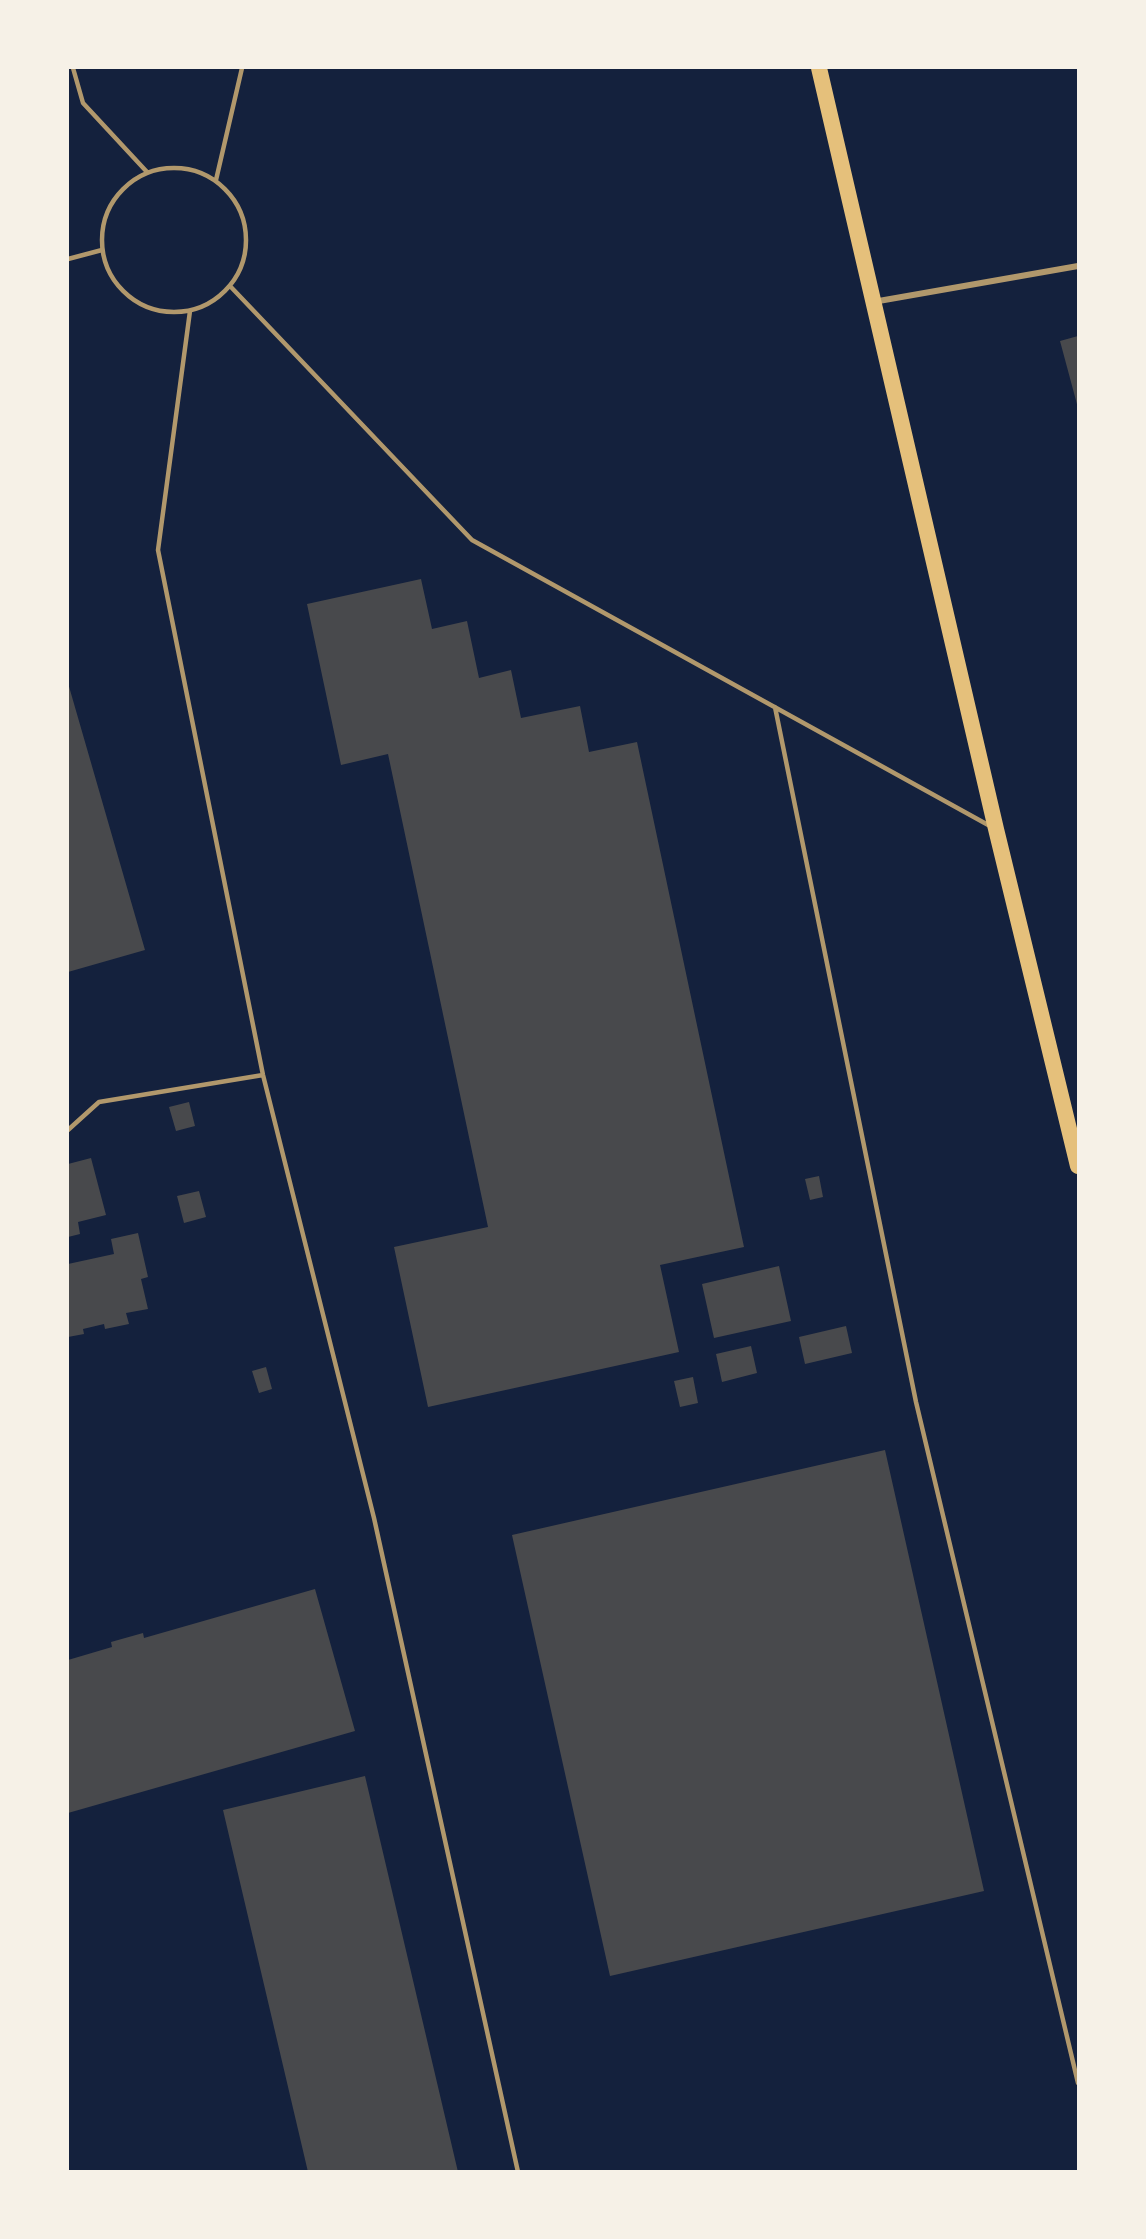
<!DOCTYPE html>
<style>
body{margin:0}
#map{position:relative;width:1146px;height:2239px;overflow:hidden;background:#14213d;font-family:Overpass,sans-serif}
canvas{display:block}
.frame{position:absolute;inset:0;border:69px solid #f6f1e7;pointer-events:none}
</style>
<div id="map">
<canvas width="1146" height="2239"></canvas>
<div class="frame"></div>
</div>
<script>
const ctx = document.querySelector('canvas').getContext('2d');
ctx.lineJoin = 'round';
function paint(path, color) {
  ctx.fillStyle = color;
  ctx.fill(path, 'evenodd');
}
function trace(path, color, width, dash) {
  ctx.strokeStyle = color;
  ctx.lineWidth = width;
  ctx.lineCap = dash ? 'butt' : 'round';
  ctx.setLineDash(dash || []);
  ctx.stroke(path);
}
paint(new Path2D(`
 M1078 336V408L1060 341Z
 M421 579 432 629 467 621 479 678 511 670 521 718 580 706 589 752 637 742 744 1247 660 1265 679 1352 428 1407 394 1247 488 1227 388 754 341 765 307 604Z
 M68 683 145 950 68 972Z
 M189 1102 195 1126 176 1131 169 1107Z
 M91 1158 106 1215 78 1222 80 1234 68 1237V1164Z
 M819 1176 823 1197 810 1200 805 1179Z
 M199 1191 206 1217 184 1223 177 1196Z
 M138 1233 148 1277 141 1279 148 1309 126 1313 129 1324 105 1329 104 1324 83 1329 84 1334 68 1337V1264L114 1254 111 1239Z
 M779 1266 791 1321 714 1338 702 1284Z
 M846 1326 852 1353 805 1364 799 1337Z
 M751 1346 757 1373 722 1382 716 1354Z
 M266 1367 272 1389 259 1393 252 1371Z
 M693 1377 698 1403 680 1407 674 1381Z
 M885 1450 984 1891 610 1976 512 1535Z
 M315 1589 355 1731 68 1813V1660L112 1647 111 1642 143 1633 144 1638Z
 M365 1776 458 2172H308L223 1810Z`), '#48494c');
trace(new Path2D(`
 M73 68 83 103 147 172
 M102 240a72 72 0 1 1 144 0a72 72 0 1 1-144 0Z
 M216 180 242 68
 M68 259 102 250
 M230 286 472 540 990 826
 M190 311 158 550 263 1075 374 1518 518 2172
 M775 707 916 1402 1078 2083
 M68 1130 99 1102 263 1075`), '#b1986c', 4.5);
trace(new Path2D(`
 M873 302 1078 266`), '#b1986c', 6);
trace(new Path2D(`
 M819 68 996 829 1078 1166`), '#e5c07b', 16);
</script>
